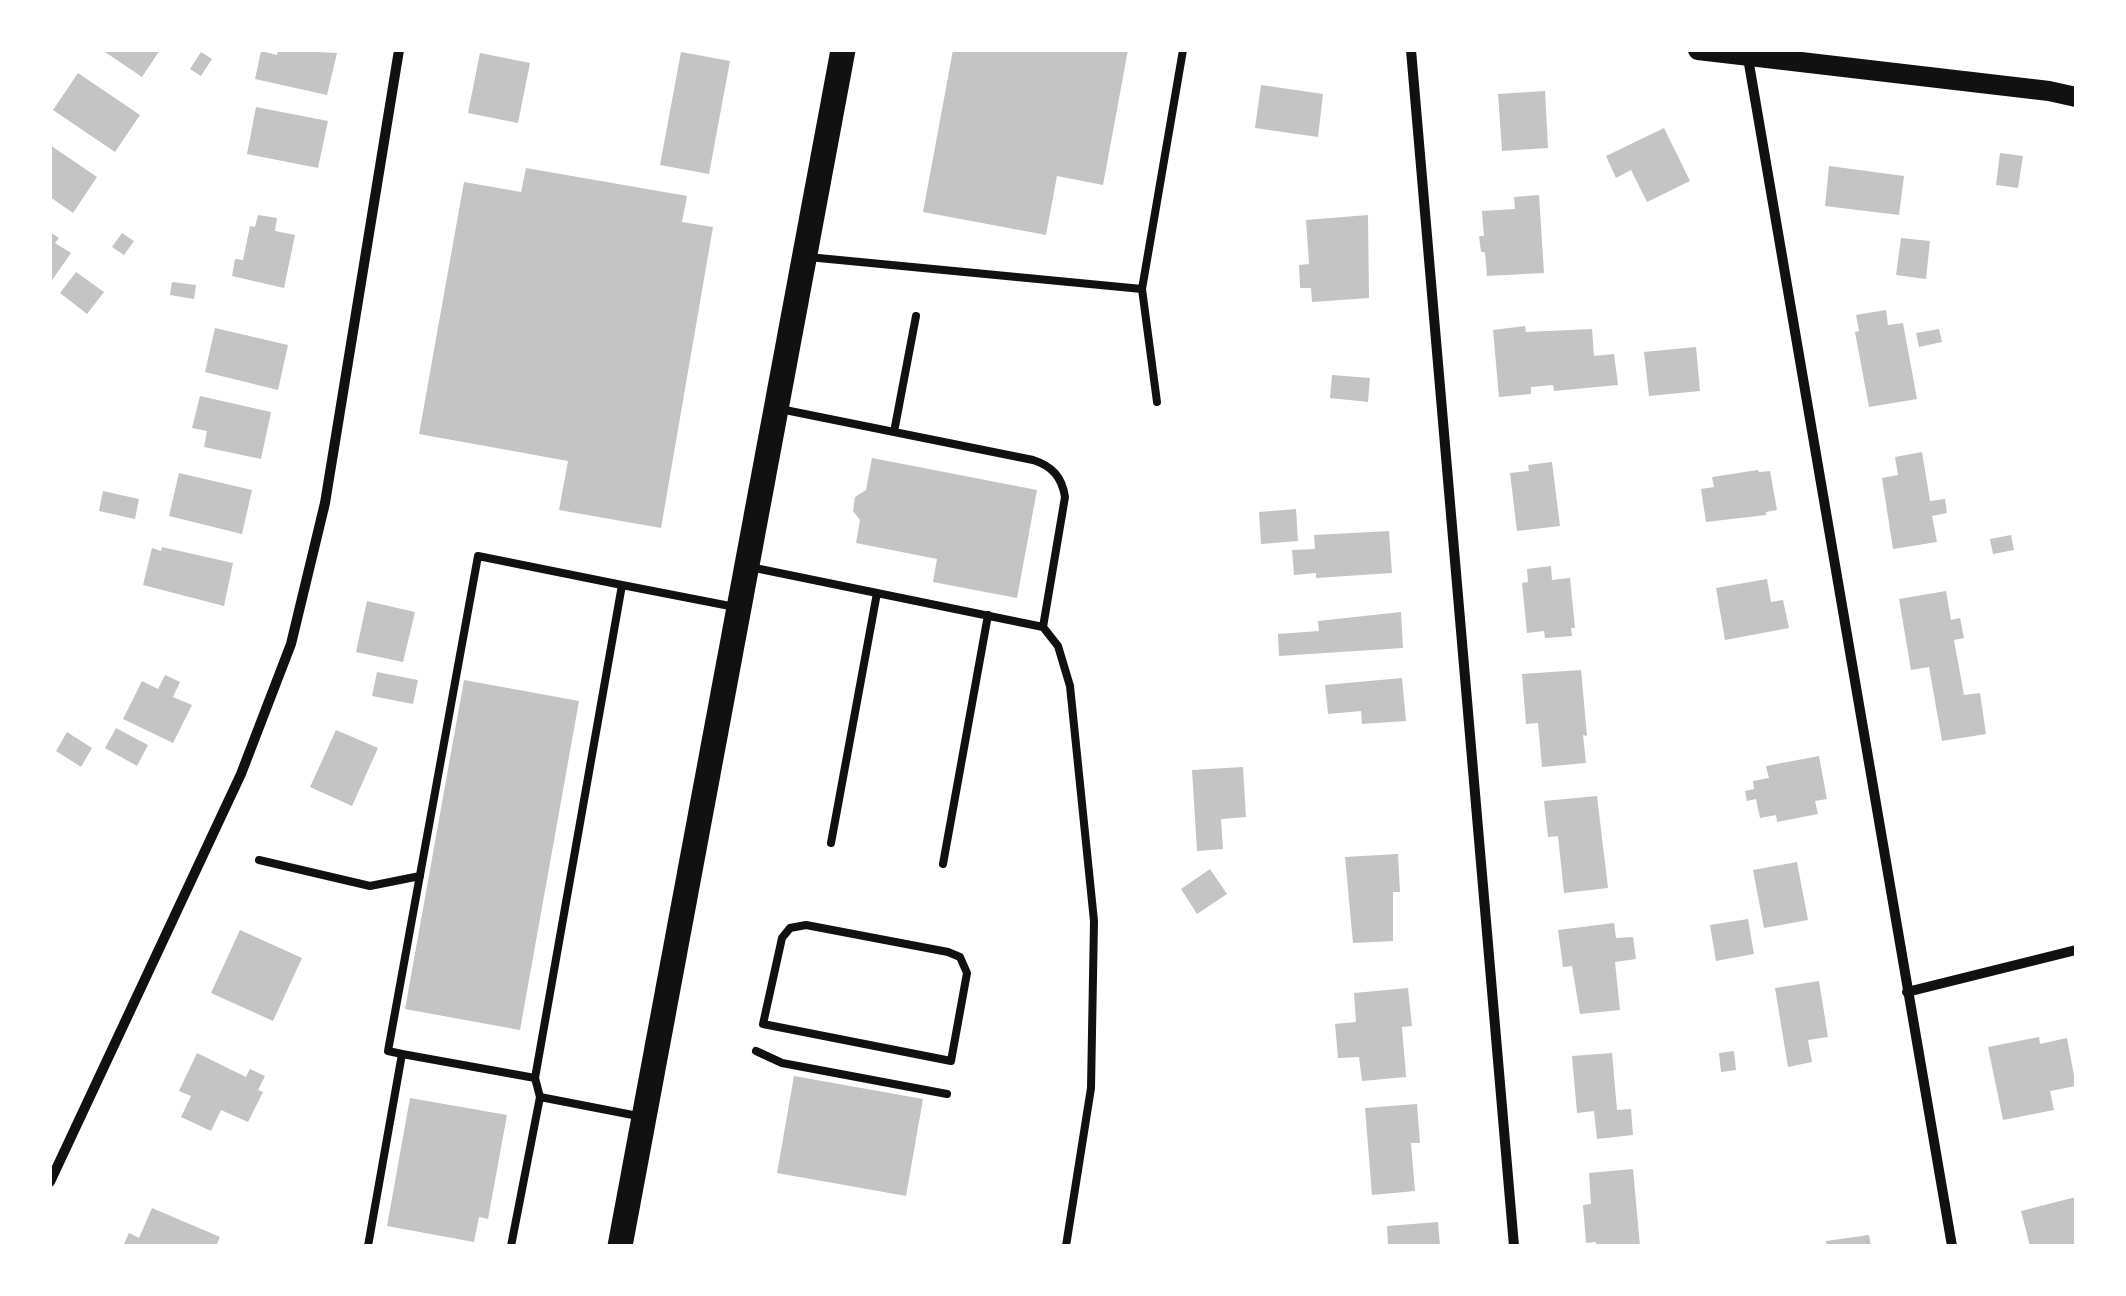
<!DOCTYPE html>
<style>
body{margin:0}
#map{position:relative;width:2126px;height:1296px;overflow:hidden;background:#fff;font-family:Signika,sans-serif}
canvas{display:block}
.frame{position:absolute;inset:0;border:52px solid #fff;pointer-events:none}
</style>
<div id="map">
<canvas width="2126" height="1296"></canvas>
<div class="frame"></div>
</div>
<script>
const ctx = document.querySelector('canvas').getContext('2d');
ctx.lineJoin = 'round';
function paint(path, color) {
  ctx.fillStyle = color;
  ctx.fill(path, 'evenodd');
}
function trace(path, color, width, dash) {
  ctx.strokeStyle = color;
  ctx.lineWidth = width;
  ctx.lineCap = dash ? 'butt' : 'round';
  ctx.setLineDash(dash || []);
  ctx.stroke(path);
}
paint(new Path2D(`
 M102 50H160L142 77Z
 M278 50 337 53 327 95 255 79 261 51 277 55Z
 M953 50H1128L1103 185 1057 176 1046 235 923 212Z
 M201 52 212 59 201 76 190 69Z
 M681 52 730 61 709 174 660 165Z
 M480 53 530 63 518 123 468 113Z
 M78 73 140 115 115 152 53 110Z
 M1261 85 1323 94 1318 137 1255 128Z
 M1545 91 1548 148 1502 151 1498 94Z
 M256 107 328 121 318 168 247 154Z
 M1664 128 1690 181 1647 202 1631 170 1616 178 1606 156Z
 M50 145 97 177 73 213 50 197Z
 M2000 153 2023 156 2018 188 1996 185Z
 M1829 166 1904 176 1899 215 1825 206Z
 M526 168 687 196 682 222 713 227 661 528 559 510 568 461 419 434 464 182 521 192Z
 M1539 195 1544 273 1487 276 1485 252H1481L1479 236H1484L1482 211 1515 209 1514 197Z
 M258 215 277 218 275 231 295 235 284 288 232 276 235 259 243 260 250 226 255 227Z
 M1368 215 1369 298 1312 302 1311 288H1300L1299 265 1309 264 1306 220Z
 M50 232 59 238 55 243 71 253 50 283Z
 M122 233 134 241 124 255 112 247Z
 M1901 238 1930 241 1926 279 1896 275Z
 M76 272 104 292 87 314 60 293Z
 M172 282 196 285 194 299 170 295Z
 M1886 310 1888 325 1903 323 1917 399 1869 407 1855 332 1859 331 1856 315Z
 M1525 326 1526 332 1592 329 1594 356 1614 354 1618 385 1554 391 1553 385 1531 387V394L1499 397 1493 330Z
 M215 328 288 345 278 390 205 372Z
 M1939 329 1942 342 1919 347 1916 333Z
 M1696 347 1700 391 1649 396 1644 352Z
 M1332 375 1370 378 1368 402 1330 398Z
 M200 396 271 412 261 459 204 447 207 431 192 428Z
 M1922 452 1930 501 1945 499 1947 513 1932 516 1937 542 1893 549 1882 478 1898 475 1895 457Z
 M872 458 1037 490 1017 598 933 582 937 559 856 543 860 520 853 511 855 497 866 490Z
 M1552 462 1560 526 1517 531 1510 473 1529 471 1528 465Z
 M1758 470 1759 472 1770 471 1777 510 1766 512V515L1706 522 1701 489 1714 487 1712 477Z
 M179 473 252 490 242 534 169 516Z
 M103 491 139 499 135 519 99 511Z
 M1296 509 1298 541 1261 544 1259 512Z
 M1389 531 1392 573 1316 578V573L1294 575 1292 550 1315 549 1314 535Z
 M2011 535 2014 550 1993 554 1990 539Z
 M162 547 233 563 224 606 143 585 152 548 161 551Z
 M1551 566 1552 580 1570 578 1575 628H1571L1572 636 1545 638 1544 631 1527 633 1522 583 1528 582 1527 569Z
 M1767 579 1771 602 1783 600 1789 628 1725 640 1716 588Z
 M1946 591 1951 620 1960 618 1964 638 1954 640 1964 695 1980 693 1986 734 1942 741 1929 667 1911 670 1899 599Z
 M367 601 415 612 403 662 356 652Z
 M1401 612 1403 648 1279 656 1278 634 1319 631 1318 621Z
 M1581 670 1587 736 1583 735 1586 763 1542 767 1538 723 1526 724 1522 674Z
 M377 672 418 680 413 704 372 696Z
 M165 675 180 682 173 697 192 705 173 743 123 719 142 681 158 689Z
 M1402 678 1406 721 1362 724 1361 711 1328 714 1325 685Z
 M464 680 579 701 520 1030 405 1009Z
 M116 728 148 745 137 766 105 748Z
 M336 730 378 748 352 806 310 787Z
 M67 732 92 748 81 767 56 751Z
 M1819 756 1827 799 1815 801 1818 814 1777 822 1776 815 1760 818 1756 799 1747 801 1745 791 1754 789 1753 781 1769 778 1766 766Z
 M1243 767 1246 817 1221 819 1223 849 1197 851 1192 770Z
 M1597 796 1608 888 1564 893 1558 836 1548 837 1544 801Z
 M1398 854 1400 892H1393V941L1353 943 1345 857Z
 M1797 862 1808 920 1764 928 1753 870Z
 M1210 869 1227 894 1197 914 1181 889Z
 M1748 919 1754 954 1716 961 1710 925Z
 M1614 923 1616 938 1633 937 1636 959 1615 962 1620 1010 1580 1014 1572 966 1563 967 1558 930Z
 M240 930 302 958 273 1021 211 993Z
 M1819 981 1828 1037 1808 1040 1812 1062 1788 1067 1775 988Z
 M1408 988 1412 1026 1402 1027 1406 1077 1362 1081 1359 1057 1338 1058 1335 1024 1356 1022 1354 993Z
 M2039 1037 2040 1044 2067 1038 2076 1086 2050 1091 2054 1110 2003 1120 1988 1047Z
 M1734 1051 1736 1070 1721 1072 1719 1053Z
 M197 1053 246 1077 250 1069 265 1076 258 1090 263 1092 248 1122 221 1110 211 1131 181 1117 191 1096 179 1091Z
 M1612 1053 1617 1110 1631 1109 1633 1135 1597 1139 1594 1111 1577 1113 1572 1056Z
 M794 1076 923 1099 906 1196 777 1173Z
 M410 1098 507 1115 488 1219 479 1217 474 1242 387 1226Z
 M1417 1104 1420 1143H1411L1415 1191 1372 1195 1365 1108Z
 M1633 1169 1640 1246H1596V1242L1586 1243 1583 1205 1591 1204 1589 1173Z
 M2076 1197V1244L2030 1246 2021 1211Z
 M152 1208 220 1237 216 1246H123L129 1233 139 1238Z
 M1438 1222 1440 1246H1388L1387 1226Z
 M1869 1235 1871 1246H1827L1826 1241Z`), '#c4c4c4');
trace(new Path2D(`
 M808 257 1142 289 1183 50
 M1142 289 1157 402
 M894 432 916 316
 M750 567 1043 627 1065 497C1062 477 1052 466 1033 460L780 409
 M622 585 735 607
 M1043 627 1058 646 1070 686 1094 921 1091 1088 1066 1246
 M831 843 877 593
 M259 860 370 886 420 876
 M943 864 988 615
 M806 925 948 952 960 957 967 973 951 1061 763 1024 782 938 790 928Z
 M756 1051 782 1063 947 1094
 M402 1054 388 1051 478 556 622 585 535 1078
 M540 1097 638 1116
 M368 1246 402 1054 535 1078 540 1097 511 1246`), '#111', 8);
trace(new Path2D(`
 M1411 50 1514 1246
 M1748 58 1952 1246
 M1907 992 2076 950
 M50 1182 241 774 291 644 325 503 399 50`), '#111', 10);
trace(new Path2D(`
 M1698 50 2049 91 2076 97`), '#111', 20);
trace(new Path2D(`
 M620 1246 843 50`), '#111', 25);
</script>
